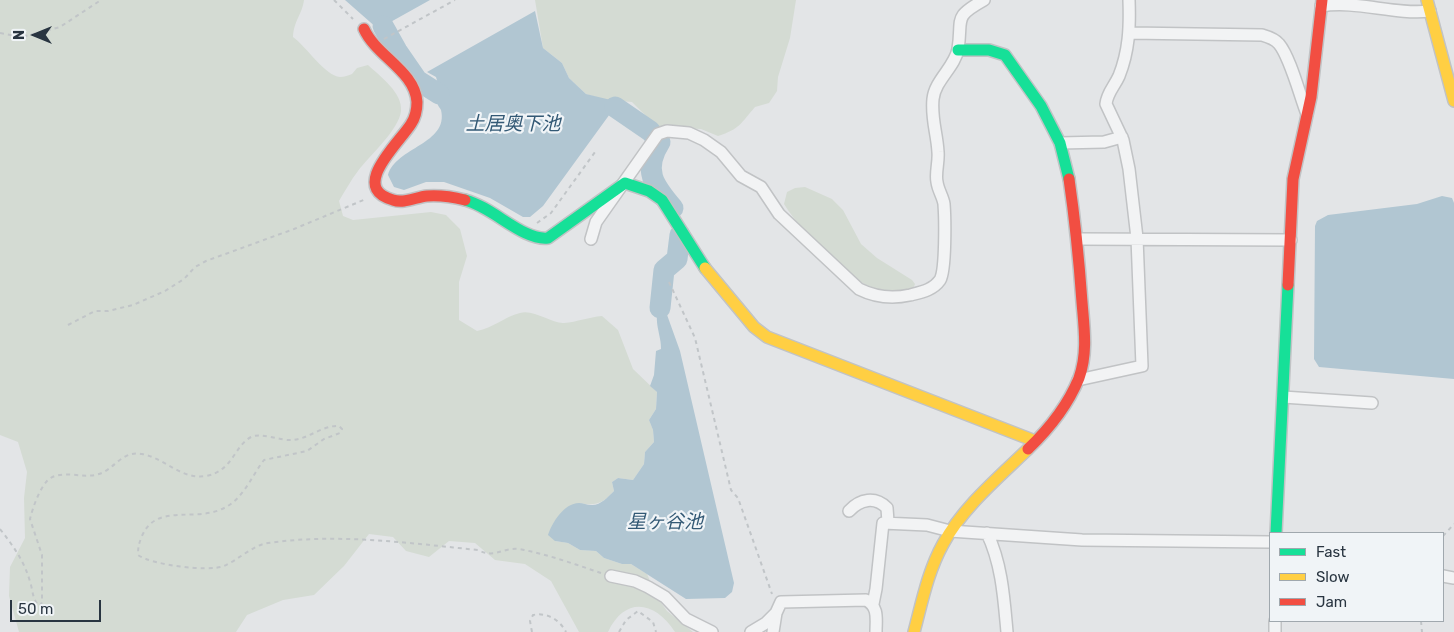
<!DOCTYPE html>
<meta charset="utf-8">
<style>
body{margin:0}
#map{position:relative;width:1454px;height:632px;overflow:hidden;background:#e3e5e7;font-family:Rubik,sans-serif}
canvas{display:block}
.legend{position:absolute;left:1269px;top:532px;width:175px;height:90px;box-sizing:border-box;background:#f0f4f7;border:1px solid #a0a8ae;margin:0;padding:6px 9px;list-style:none;font-size:15px;color:#293541}
.legend li{display:flex;align-items:center;gap:10px;height:25px}
.legend b{width:25px;border:1px solid #a0a8ae}
.north{position:absolute;left:10px;top:10px;width:50px;height:50px;-webkit-text-stroke:4px #f0f4f7;paint-order:stroke;rotate:270deg;font-size:14px;font-weight:700;line-height:20px;text-align:center;color:#293541}
.north::after{content:'';display:block;margin:auto;width:18px;height:22px;background:#293541;clip-path:polygon(50% 0,100% 100%,50% 72%,0 100%)}
.scale{position:absolute;left:10px;top:600px;width:91px;height:22px;box-sizing:border-box;border:2px solid #293541;border-top:0;padding-left:6px;font-size:15px;line-height:18px;white-space:nowrap;color:#293541;-webkit-text-stroke:4px #f0f4f7;paint-order:stroke}
</style>
<div id="map">
<canvas width="1454" height="632"></canvas>
<ul class="legend">
<li><b style="height:6px;background:#16e098"></b>Fast</li>
<li><b style="height:6px;background:#ffcf43"></b>Slow</li>
<li><b style="height:6px;background:#f24e42"></b>Jam</li>
</ul>
<div class="north">N</div>
<div class="scale">50 m</div>
</div>
<script>
const ctx = document.querySelector('canvas').getContext('2d');
ctx.lineJoin = 'round';
function paint(path, color) {
  ctx.fillStyle = color;
  ctx.fill(path, 'evenodd');
}
function trace(path, color, width, dash) {
  ctx.strokeStyle = color;
  ctx.lineWidth = width;
  ctx.lineCap = dash ? 'butt' : 'round';
  ctx.setLineDash(dash || []);
  ctx.stroke(path);
}
function write(font, color, halo, rows, align = 'center') {
  ctx.font = font + ' Rubik,"Noto Sans JP",sans-serif';
  ctx.lineWidth = 4.5;
  ctx.setLineDash([]);
  ctx.textBaseline = 'middle';
  ctx.strokeStyle = halo;
  ctx.fillStyle = color;
  for (const [text, x, y, turn = 0] of rows) {
    ctx.save();
    ctx.translate(x, y);
    ctx.rotate((+turn || 0) * Math.PI / 180);
    ctx.textAlign = isNaN(turn) ? turn : align;
    if (halo) ctx.strokeText(text, 0, 0);
    ctx.fillText(text, 0, 0);
    ctx.restore();
  }
}
paint(new Path2D(`
 M0 0H304C302 15 294 20 293 37 306 46 325 76 340 77 344 77 349 75 352 74L357 68 368 65C380 76 403 93 401 111 399 130 369 156 358 171 351 180 345 191 339 201L343 216 353 220 431 212 446 215 460 229 467 256 459 282V320L477 331C493 328 504 317 520 313 534 309 552 324 564 323 577 322 589 317 602 316L618 330 633 369 657 392 656 409 649 420 653 430 654 442 645 452 644 464 633 480 618 478 612 482 614 491C602 504 596 506 579 503L555 541 568 543 580 550 596 551 604 558 622 564H631L647 574 657 597 667 611 693 632H675C655 601 625 596 608 632H579L551 581 525 564 495 560 475 543 449 541 429 557 406 551 393 537 369 534 344 566 314 595 283 600 247 615 236 632H19L9 596 10 567 25 538 24 498 27 472 18 442 0 435Z
 M535 0H796L790 38 778 77 777 91 769 103 755 107C741 123 740 129 718 136L701 129 657 127 632 102 606 100 586 94 569 78 562 63 543 48Z
 M805 187 832 199 843 210 861 244 877 258 912 280 915 284 913 289C877 300 850 277 826 253 810 237 796 223 784 204L787 192 795 188Z`), '#d4dbd3');
paint(new Path2D(`
 M345 0H430L378 29Z
 M535 11 543 48 562 63 569 78 586 94 615 101V107L543 206 530 217H523L490 198 444 182H426L404 190 394 187 388 175C396 147 449 144 441 110 440 108 438 106 437 103 436 95 440 88 436 77L427 72Z
 M1442 196 1452 198 1454 203V379L1319 367 1314 359 1315 226 1317 221 1328 215 1417 204Z
 M660 308 666 312 680 351 734 583 732 592 725 598 686 599 631 564H622L604 558 596 551 580 550 568 543 555 541 548 535C552 523 564 503 579 503 583 503 587 505 591 505 600 506 608 497 614 491L612 482 618 478 633 480 644 464 645 452 654 442 653 430 649 420 656 409 657 392 650 386 654 375 656 351 661 349C662 337 652 318 660 308Z`), '#b1c6d2');
trace(new Path2D(`
 M383 26 397 51 417 80 439 94
 M615 107 650 131 660 142C642 170 654 186 673 208
 M660 308 664 270 677 259 680 235`), '#b1c6d2', 21);
const street = new Path2D(`
 M1321 6C1357 0 1393 15 1430 11
 M1130 33 1262 35C1269 37 1275 39 1279 44 1290 57 1300 96 1307 114
 M1060 143 1104 142 1122 137
 M591 239 596 222 658 134 667 131 689 133 704 140 721 152 741 176 761 187 779 214 859 289C875 297 892 299 910 295 922 292 933 290 940 280 946 270 945 217 944 204 943 197 938 190 937 182 935 173 939 162 938 152 937 133 931 119 933 99 935 80 955 67 958 49 963 18 952 18 984 0
 M1078 239 1291 240
 M1078 380 1142 366 1137 238 1129 169 1123 140 1106 104C1107 93 1114 87 1119 76 1129 51 1130 27 1129 0
 M1283 397 1372 403
 M849 511C860 499 875 496 887 508L888 522
 M987 533C1002 564 1004 599 1007 632
 M611 576 635 581 648 587 665 597 686 619 712 632
 M1443 576 1454 578
 M873 604 876 589 883 523 927 525 950 531 1082 540 1270 542
 M751 632 766 623 776 613 781 602 866 600C879 607 876 619 876 632
 M773 632 776 613
 M1275 632V621`);
const fast = new Path2D(`
 M958 50H989L1005 55 1041 106 1060 143 1069 179
 M465 200C493 207 523 241 548 238L625 183 649 191 662 200 705 268
 M1276 533 1288 285`);
const slow = new Path2D(`
 M1427 0 1454 101
 M705 268 754 327 767 337 1035 441
 M914 632C922 602 928 571 943 544 963 507 998 478 1028 449`);
const jam = new Path2D(`
 M364 29C376 56 415 71 417 102 417 110 415 118 411 124 400 142 348 188 393 200 404 204 416 197 427 196 440 195 453 197 465 200
 M1288 285 1293 179 1311 97 1322 0
 M1028 449C1049 429 1068 405 1079 378 1088 353 1084 327 1082 302 1079 260 1075 220 1069 179`);
trace(street, '#c1c3c5', 14);
trace(fast, '#c1c3c5', 14);
trace(slow, '#c1c3c5', 14);
trace(jam, '#c1c3c5', 14);
trace(new Path2D(`
 M334 0 353 19
 M0 33 22 37 60 27 101 0
 M384 39 455 0
 M537 223 551 213 595 152
 M669 282 695 338 731 490 738 498 772 594
 M68 325 95 311H108L133 305 165 291 184 279 195 267 206 261 294 229 366 199
 M0 529C14 547 25 562 31 585 33 593 33 601 40 606L42 602V555L30 519C33 507 39 490 47 481 58 469 82 478 95 475 114 472 120 450 142 454 165 458 181 480 206 476 233 471 234 446 251 437 262 432 280 441 292 440 309 439 322 425 339 426L342 429 340 433 324 439 307 451 264 460C251 477 243 500 222 509 194 522 156 503 142 536 139 543 138 547 138 555 152 565 208 572 224 566 238 560 253 545 268 543 338 533 408 543 478 550 495 559 503 547 519 549 547 554 574 564 601 573
 M1443 536 1454 524
 M1421 621 1422 632
 M532 632 530 621 533 615C547 612 560 620 566 632
 M619 632 626 620 638 611 653 622 656 632`), '#c1c5c8', 2, [4, 4]);
trace(street, '#f2f3f4', 11);
trace(fast, '#16e098', 11);
trace(slow, '#ffcf43', 11);
trace(jam, '#f24e42', 11);
write('italic 19px', '#335975', '#f0f4f7', [
 ["土居奥下池",513,125],
 ["星ヶ谷池",665,523]
]);
</script>
